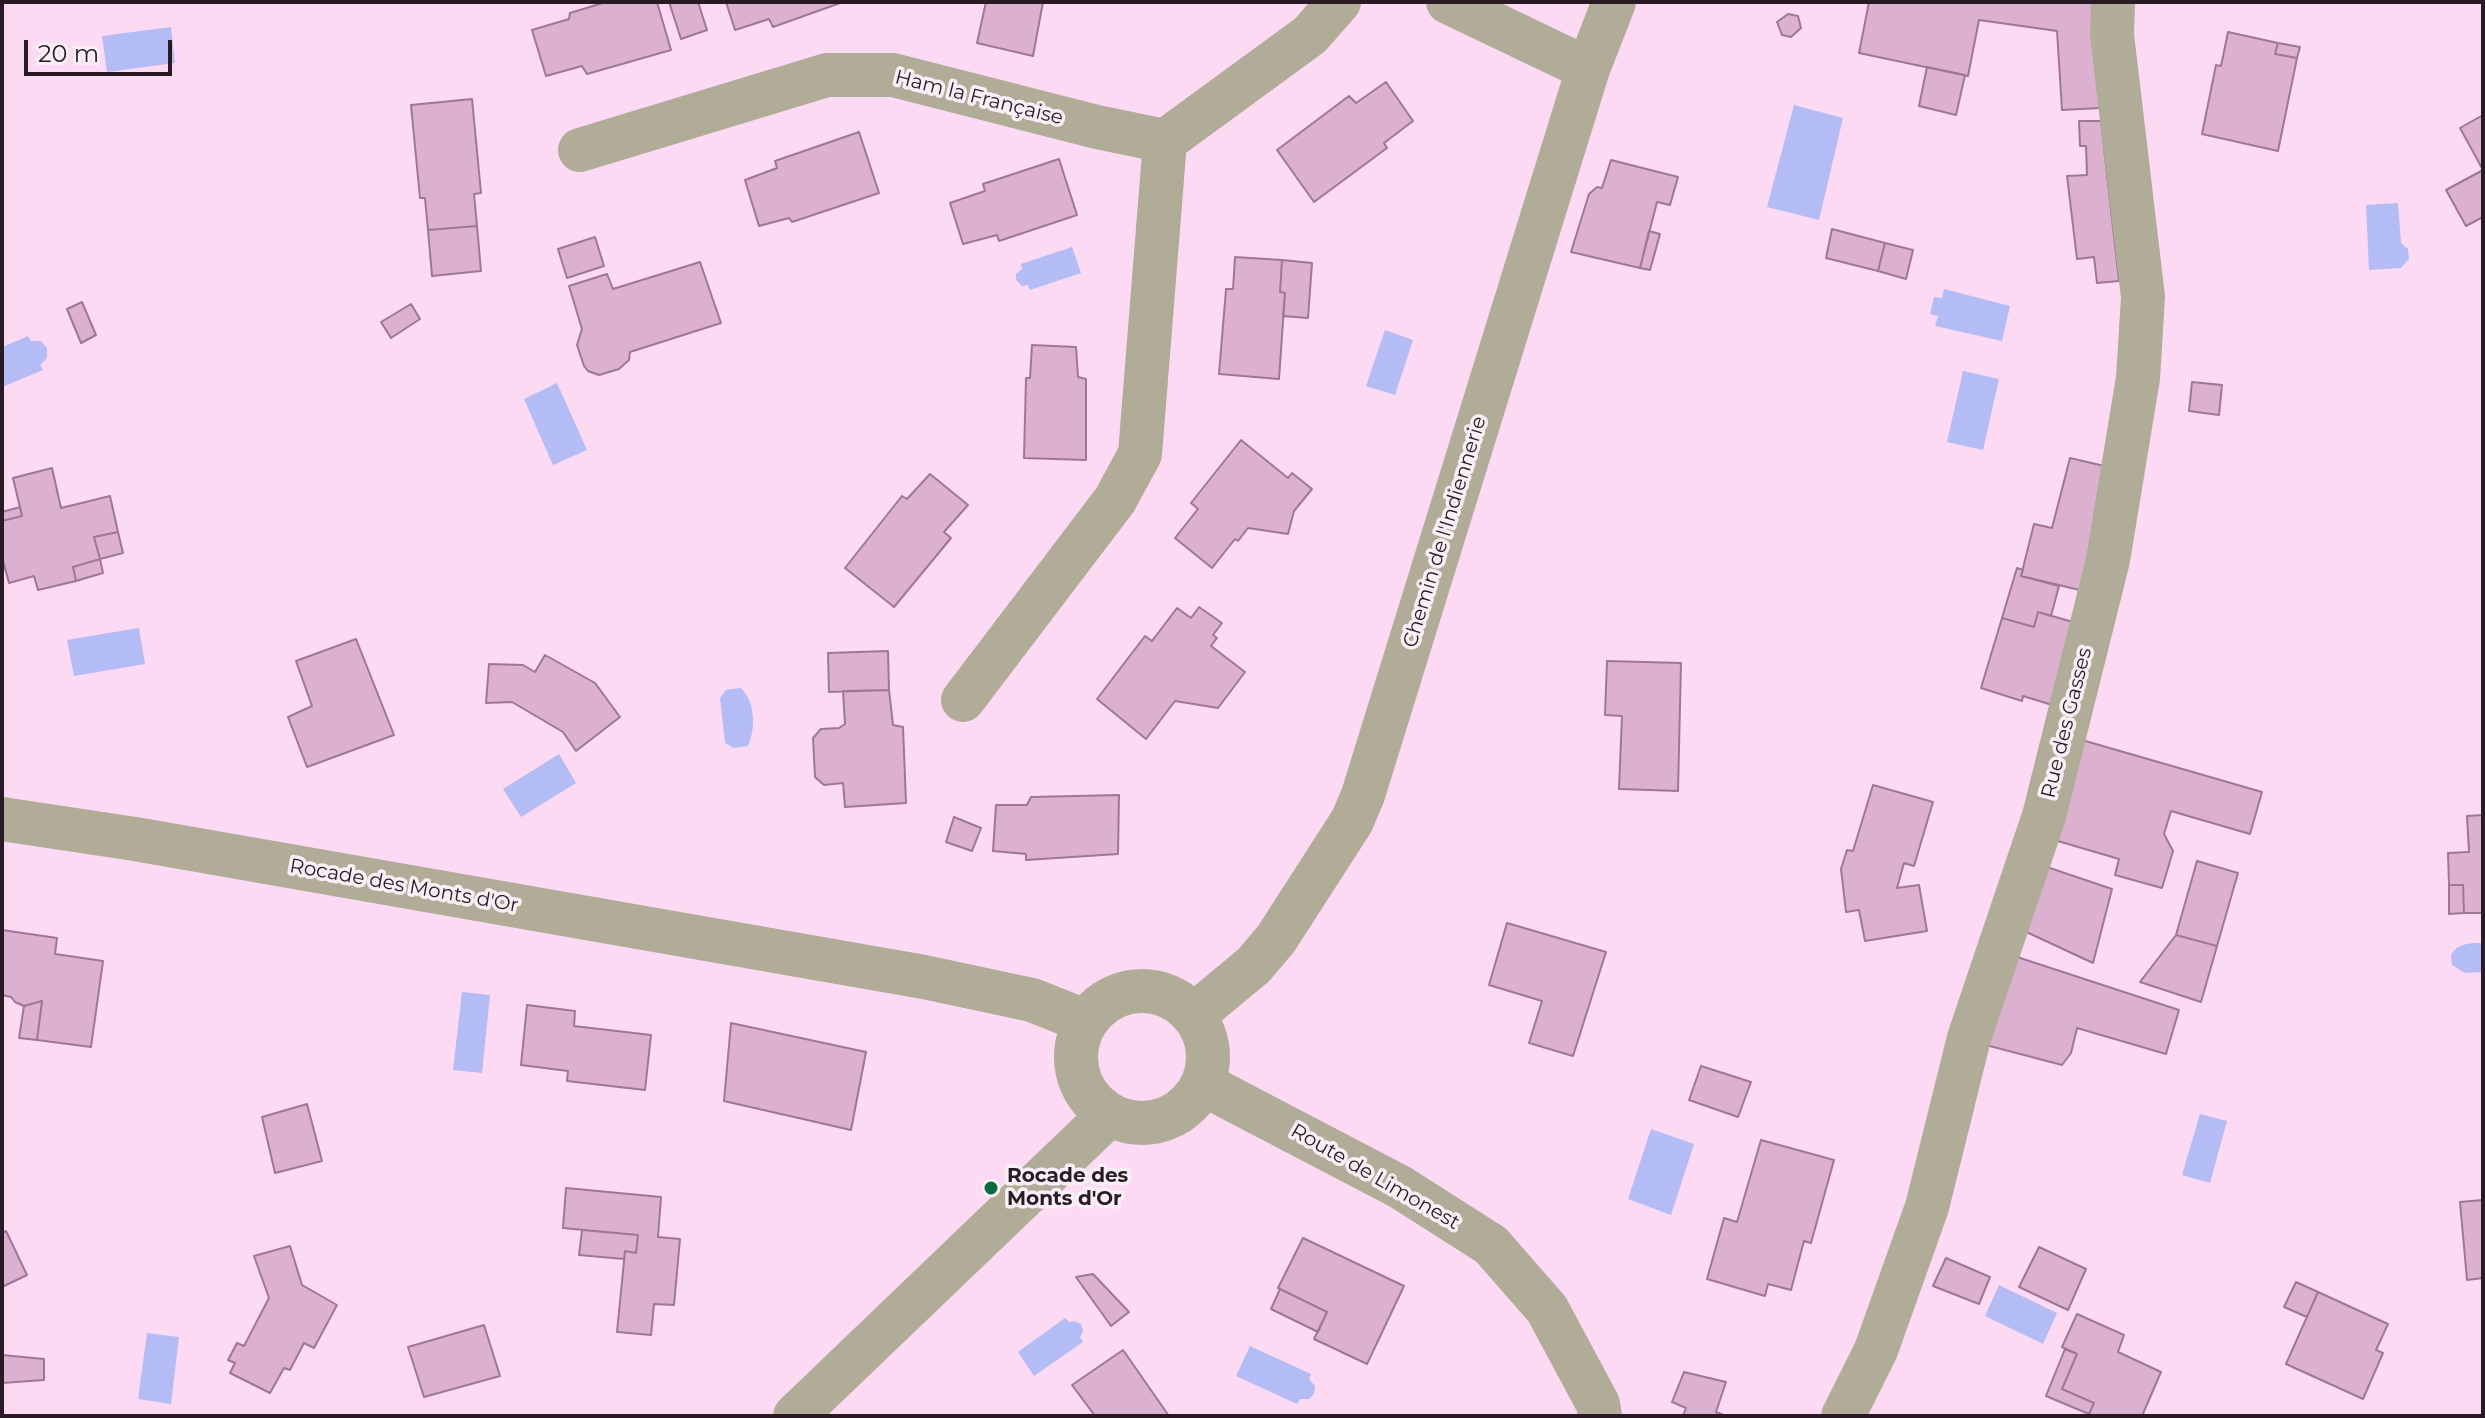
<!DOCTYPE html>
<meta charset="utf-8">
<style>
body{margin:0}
#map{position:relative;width:2485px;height:1418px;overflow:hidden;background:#fddaf3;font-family:Montserrat,sans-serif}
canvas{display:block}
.frame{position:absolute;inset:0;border:4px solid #291a25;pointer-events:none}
.scale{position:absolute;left:24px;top:40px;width:148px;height:36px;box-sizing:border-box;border:4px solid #291a25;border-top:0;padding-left:10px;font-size:24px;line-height:28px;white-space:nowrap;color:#291a25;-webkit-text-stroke:6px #f9f0f6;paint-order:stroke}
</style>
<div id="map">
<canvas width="2485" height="1418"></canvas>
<div class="frame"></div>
<div class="scale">20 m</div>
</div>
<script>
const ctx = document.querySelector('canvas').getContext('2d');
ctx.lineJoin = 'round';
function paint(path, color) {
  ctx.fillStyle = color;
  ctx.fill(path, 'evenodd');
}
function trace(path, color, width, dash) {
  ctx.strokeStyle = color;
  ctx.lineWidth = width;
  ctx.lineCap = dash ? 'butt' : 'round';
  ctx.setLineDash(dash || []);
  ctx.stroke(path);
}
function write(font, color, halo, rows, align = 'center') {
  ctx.font = font + ' Montserrat,sans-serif';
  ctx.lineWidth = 7;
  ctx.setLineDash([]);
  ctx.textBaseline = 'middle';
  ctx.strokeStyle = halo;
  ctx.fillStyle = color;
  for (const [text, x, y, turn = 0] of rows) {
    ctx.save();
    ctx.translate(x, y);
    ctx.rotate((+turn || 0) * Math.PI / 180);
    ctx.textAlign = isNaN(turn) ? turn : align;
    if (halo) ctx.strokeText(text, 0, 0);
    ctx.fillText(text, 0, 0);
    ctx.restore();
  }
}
paint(new Path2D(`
 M171 27 175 63 107 72 102 36Z
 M1794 105 1843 118 1819 220 1767 207Z
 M2398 203 2401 243 2408 249 2409 259 2401 268 2369 270 2366 205Z
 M1072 247 1081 273 1030 290 1028 285 1022 286 1016 280V274L1022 269 1021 264Z
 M1944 289 2010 306 2002 341 1935 326 1938 316 1930 314 1934 297 1942 298Z
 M1385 330 1413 340 1395 395 1366 386Z
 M28 336 31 341H41L47 348V358L40 365 43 370 2 387V347Z
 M1963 371 1999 379 1983 450 1947 442Z
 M557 383 587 450 553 465 524 399Z
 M139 628 145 664 74 676 67 640Z
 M741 688C755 702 756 728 748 746L734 748 725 743 720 698 726 690Z
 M559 754 576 783 521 817 503 789Z
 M2483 943V972L2465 973 2452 965 2451 955C2458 943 2470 943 2483 943Z
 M462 992 490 995 482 1073 453 1070Z
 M2200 1114 2227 1121 2210 1183 2182 1175Z
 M1651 1129 1694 1144 1671 1215 1628 1199Z
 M1999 1285 2057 1313 2043 1344 1985 1316Z
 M1065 1318 1069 1322 1074 1321 1081 1324 1083 1331 1080 1337 1083 1342 1034 1376 1018 1352Z
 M147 1333 179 1337 171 1404 138 1399Z
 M1250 1346 1311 1374 1309 1379 1315 1386 1314 1394 1309 1399H1300L1297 1404 1236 1376Z`), '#b3bcf4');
const building = new Path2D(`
 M657 2 671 50 587 74 582 66 546 76 532 30 569 19 570 13 606 2Z
 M669 2H698L707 30 681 39Z
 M726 2H843L773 27 769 19 735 30Z
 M986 2H1043L1033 56 977 43Z
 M1869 2H2094L2100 108 2062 110 2057 31 1979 20 1968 76 1859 53Z
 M1788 14 1798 16 1801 28 1791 37 1782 35 1777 22Z
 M2228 32 2278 43 2275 54 2297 58 2278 151 2202 134 2216 65 2221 66Z
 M2278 43 2300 47 2297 58 2275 54Z
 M1927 67 1965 75 1956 115 1919 106Z
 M1386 82 1413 121 1384 143 1387 148 1314 202 1277 150 1349 96 1356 103Z
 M472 99 481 193 474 194 477 226 428 230 425 198H420L411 105Z
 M2483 115V217L2466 226 2446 190 2483 170 2460 128Z
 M2079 121H2101L2119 281 2097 283 2094 257 2077 259 2067 176 2087 175 2086 146H2080Z
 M859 132 879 193 792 222 789 218 759 226 745 180 777 168 775 161Z
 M1059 159 1077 215 999 241 997 235 963 244 950 203 985 191 983 184Z
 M1611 160 1678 177 1670 205 1657 202 1640 268 1571 252 1589 194 1597 187 1602 188Z
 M477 226 481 271 432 276 428 230Z
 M1832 229 1885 243 1878 271 1826 258Z
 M1649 231 1660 234 1650 270 1640 268Z
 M595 237 604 266 567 278 558 249Z
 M1885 243 1913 250 1906 279 1878 271Z
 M1235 257 1282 260 1280 292 1285 293 1279 379 1219 374 1226 289H1233Z
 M1282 260 1312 263 1308 318 1283 316 1285 293 1280 292Z
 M700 262 721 323 630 352 629 360 619 369 599 375 588 371 584 366 577 345 582 329 569 286 607 274 613 289Z
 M82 302 96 335 81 343 67 309Z
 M411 304 420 319 391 338 381 322Z
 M1032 345 1076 347 1078 377 1086 379V460L1024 458 1026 378H1030Z
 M2192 382 2222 385 2219 415 2189 411Z
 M1241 440 1288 478 1292 473 1312 489 1294 511 1288 534 1248 528 1238 541 1235 539 1212 568 1175 538 1198 509 1191 503Z
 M2070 458 2113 468 2088 592 2021 576 2034 524 2052 528Z
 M52 468 61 508 110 496 118 532 94 537 100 559 73 567 76 581 38 590 34 576 9 583 2 557V521L22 516 13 478Z
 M930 474 968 505 944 532 951 538 894 607 845 568 902 496 907 499Z
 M20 507 22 516 2 521V512Z
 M118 532 123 553 100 559 94 537Z
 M100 559 103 573 76 581 73 567Z
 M2017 568 2023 570 2021 576 2059 586 2051 616 2038 612 2034 627 2002 618Z
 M1199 607 1222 623 1213 635 1217 638 1211 646 1245 672 1218 708 1175 701 1146 739 1097 699 1145 636 1152 641 1177 608 1191 618Z
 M2038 612 2080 624 2062 708 2023 696 2022 701 1981 688 2002 618 2034 627Z
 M356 639 394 735 307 767 288 717 312 706 296 661Z
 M888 651 889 690 829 692 828 653Z
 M545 655 595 683 620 717 576 751 563 732 512 702 486 703 489 664 523 665 535 672Z
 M1607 661 1681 663 1678 791 1619 789 1622 716 1605 715Z
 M889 690 893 725 903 727 906 803 845 807 843 783 824 785 815 777 813 738 821 729 839 728 845 724 843 691Z
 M2075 738 2262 792 2250 834 2171 811 2164 834 2173 851 2162 888 2115 875 2119 859 2051 839Z
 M1873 785 1933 802 1914 866 1904 863 1897 888 1919 885 1927 931 1865 941 1859 910 1846 912 1841 869 1847 850 1853 851Z
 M1119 795 1118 854 1026 860V854L993 851 996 805H1027L1031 797Z
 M2483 815V913H2464L2463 885H2449L2448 853 2469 852 2467 816Z
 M954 817 981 828 972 851 946 842Z
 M2197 861 2238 873 2217 946 2176 935Z
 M2041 865 2112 889 2093 963 2020 929Z
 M2449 885H2463L2464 913 2449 914Z
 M1507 923 1606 952 1573 1056 1529 1043 1542 1001 1489 985Z
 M2 930 57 938 55 954 103 961 91 1047 37 1040 42 1001 24 1006 15 1002 11 997 2 995Z
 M2176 935 2217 946 2201 1002 2140 982Z
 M2011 955 2179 1010 2166 1054 2077 1028 2071 1053 2062 1065 1982 1044Z
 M42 1001 37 1040 19 1038 24 1006Z
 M527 1005 575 1011 574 1026 651 1035 645 1090 567 1081 568 1071 521 1065Z
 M731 1023 866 1052 851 1130 724 1101Z
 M1701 1066 1751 1082 1738 1117 1689 1100Z
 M307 1104 322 1161 275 1173 262 1117Z
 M1761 1140 1834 1160 1811 1243 1804 1241 1791 1290 1768 1284 1765 1296 1707 1279 1724 1218 1737 1222Z
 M566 1188 661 1197 658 1237 680 1239 674 1305 654 1304 651 1335 617 1332 625 1251 636 1253 638 1235 563 1228Z
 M2483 1200V1278L2467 1280 2460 1202Z
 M582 1230 638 1235 636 1253 625 1251 624 1259 579 1255Z
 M6 1231 27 1275 2 1287V1233Z
 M1303 1238 1404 1286 1367 1364 1314 1339 1327 1312 1278 1288Z
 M290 1246 302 1285 337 1305 314 1348 304 1343 290 1370 284 1368 270 1393 230 1373 235 1363 228 1360 237 1343 244 1346 269 1298 254 1256Z
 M2039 1247 2086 1269 2068 1310 2019 1287Z
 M1946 1258 1990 1277 1979 1304 1933 1286Z
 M1093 1274 1129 1312 1111 1326 1076 1277Z
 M2296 1282 2318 1292 2307 1317 2284 1307Z
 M1280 1289 1327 1312 1318 1332 1271 1309Z
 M2318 1292 2388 1324 2376 1350 2383 1353 2363 1399 2286 1364Z
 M2077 1314 2124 1335 2118 1352 2161 1372 2142 1416H2093L2089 1414 2094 1403 2062 1389 2077 1354 2062 1347Z
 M484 1325 500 1376 424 1397 408 1347Z
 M2065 1349 2077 1354 2062 1389 2094 1403 2089 1414 2046 1396Z
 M1123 1350 1169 1416H1095L1072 1385Z
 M2 1355 44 1359V1380L2 1383Z
 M1684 1372 1726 1382 1716 1412 1726 1416H1683L1686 1408 1672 1402Z`);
paint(building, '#dbb1cf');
trace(building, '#9f7794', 2);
trace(new Path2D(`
 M1448 2 1588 69
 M580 150 827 75H893L1097 127 1165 141 1310 35 1339 2
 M963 700 1115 500 1140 454 1165 141
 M2 819 135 839 924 977 1032 1000 1085 1021
 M1076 1057a66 66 0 1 1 132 0a66 66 0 1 1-132 0Z
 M1194 1015 1254 965 1276 939 1352 821 1363 795 1588 69 1614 2
 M1203 1084 1400 1187 1491 1245 1547 1309 1598 1404 1600 1416
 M795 1416 1109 1115
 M1843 1416 1876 1350 1927 1207 1969 1038 2044 816 2108 560 2138 378 2143 297 2112 35 2113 2`), '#b0ac98', 44);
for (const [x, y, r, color] of [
 [991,1188,8,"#096b40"]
]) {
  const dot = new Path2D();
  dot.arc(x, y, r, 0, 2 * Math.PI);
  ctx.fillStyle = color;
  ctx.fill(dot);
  trace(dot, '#f9f0f6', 3);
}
write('20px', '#291a25', '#f9f0f6', [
 ["Ham la Française",979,98,14],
 ["Chemin de l'Indiennerie",1445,532,-73],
 ["Rue des Gasses",2067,723,-76],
 ["Rocade des Monts d'Or",404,886,10],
 ["Route de Limonest",1375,1177,30]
]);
write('bold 20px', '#291a25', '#f9f0f6', [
 ["Rocade des",1007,1176],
 ["Monts d'Or",1007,1199]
], 'left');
</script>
